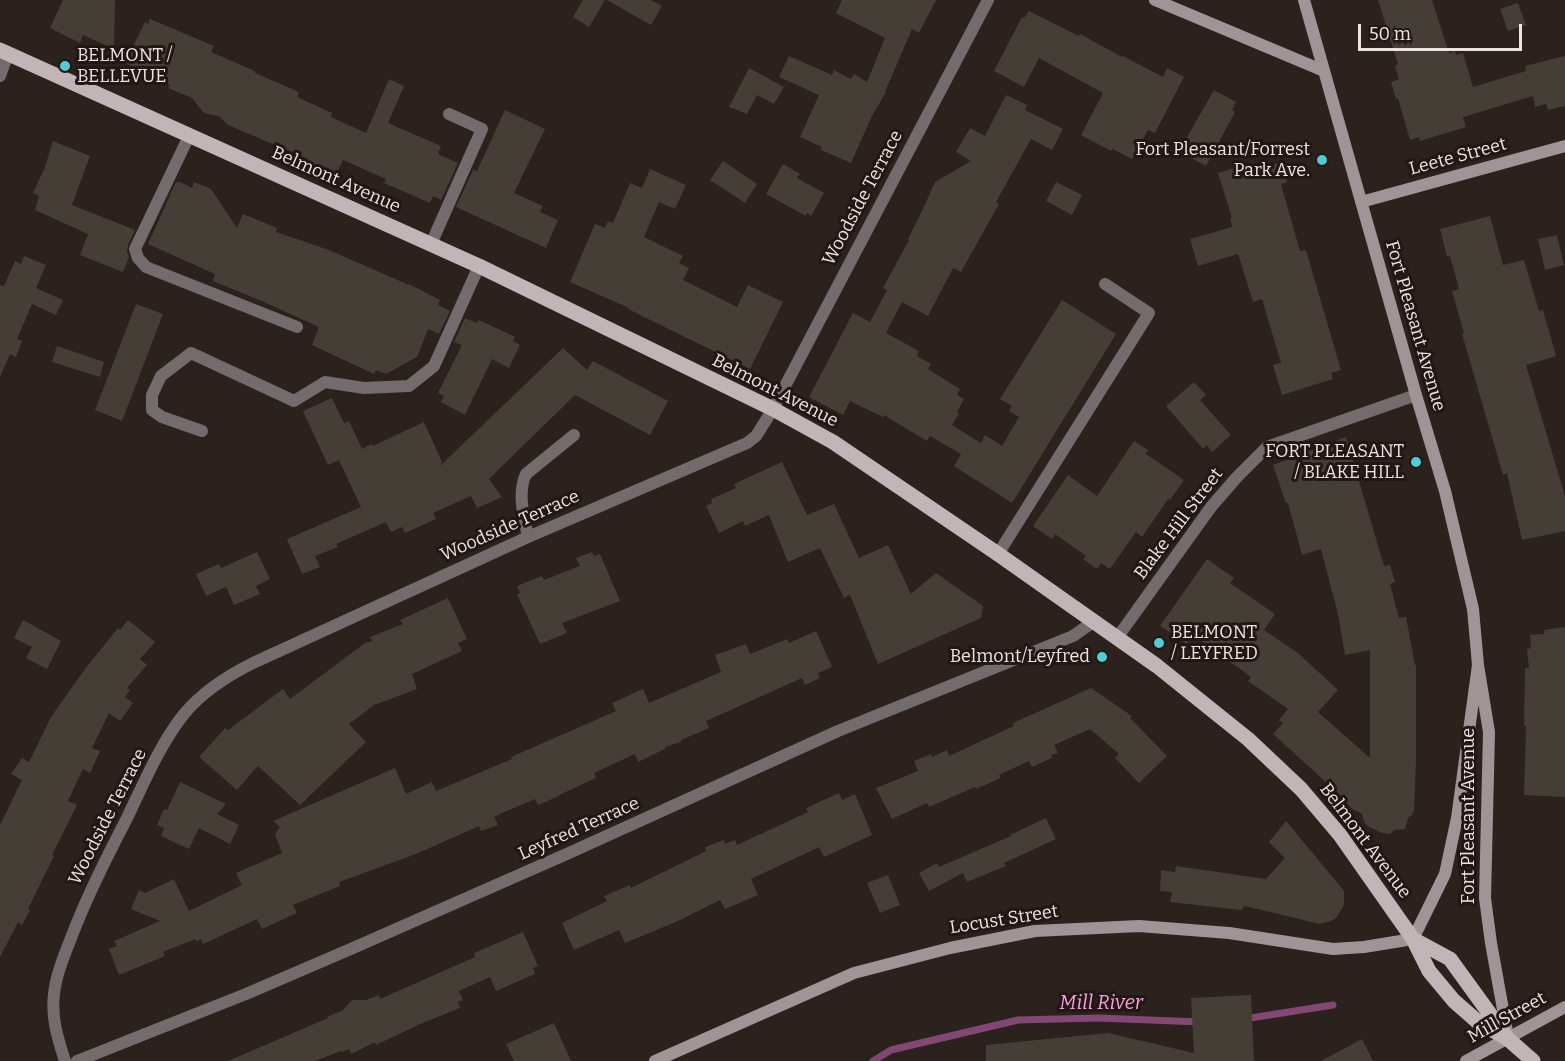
<!DOCTYPE html>
<style>
body{margin:0}
#map{position:relative;width:1565px;height:1061px;overflow:hidden;background:#2b211d;font-family:Bitter,serif}
canvas{display:block}
.scale{position:absolute;left:1358px;top:24px;width:164px;height:27px;box-sizing:border-box;border:3px solid #ebe4e2;border-top:0;padding-left:8px;font-size:18px;line-height:21px;white-space:nowrap;color:#ebe4e2;-webkit-text-stroke:4px #211714;paint-order:stroke}
</style>
<div id="map">
<canvas width="1565" height="1061"></canvas>
<div class="scale">50 m</div>
</div>
<script>
const ctx = document.querySelector('canvas').getContext('2d');
ctx.lineJoin = 'round';
function trace(path, color, width, dash) {
  ctx.strokeStyle = color;
  ctx.lineWidth = width;
  ctx.lineCap = dash ? 'butt' : 'round';
  ctx.setLineDash(dash || []);
  ctx.stroke(path);
}
function paint(path, color) {
  ctx.fillStyle = color;
  ctx.fill(path, 'evenodd');
}
function write(font, color, halo, rows, align = 'center') {
  ctx.font = font + ' Bitter,serif';
  ctx.lineWidth = 6;
  ctx.setLineDash([]);
  ctx.textBaseline = 'middle';
  ctx.strokeStyle = halo;
  ctx.fillStyle = color;
  for (const [text, x, y, turn = 0] of rows) {
    ctx.save();
    ctx.translate(x, y);
    ctx.rotate((+turn || 0) * Math.PI / 180);
    ctx.textAlign = isNaN(turn) ? turn : align;
    if (halo) ctx.strokeText(text, 0, 0);
    ctx.fillText(text, 0, 0);
    ctx.restore();
  }
}
trace(new Path2D(`
 M1244 1019 1333 1005
 M873 1061 891 1050 1018 1020 1099 1018 1200 1022`), '#824873', 7);
paint(new Path2D(`
 M63 0H115L114 49 83 35 80 43 50 28Z
 M583 0H605L589 27 573 17Z
 M607 0H651L662 6 651 25Z
 M842 0H936L919 33 912 29 885 92H886L872 116 851 163 821 150 822 147 800 137 819 95 779 77 789 56 832 75 834 70 851 79 854 74 867 82 885 38 836 13Z
 M1378 0H1432L1449 53 1455 51 1456 55 1463 53 1473 87 1526 71 1525 66 1565 56V106L1548 110 1546 104 1535 107 1533 96 1463 117 1466 127 1420 141 1419 137 1410 140 1398 98 1396 99 1391 82 1399 79 1395 66 1398 64Z
 M1518 3 1526 25 1508 31 1500 9Z
 M1029 11 1079 36 1080 34 1122 57 1123 56 1163 77 1167 68 1184 77 1155 133 1148 130 1132 159 1113 149 1111 151 1081 135 1103 93 1039 58 1024 87 994 71 1022 17 1024 18Z
 M150 19 214 46 211 52 255 71V73L299 92 297 97 332 113 331 117 366 133 389 79 404 86 388 123 441 146 438 154 458 163 441 200 433 196 430 203 384 183 386 179 343 160 336 175 307 161 308 159 228 125 219 116 207 114 203 112 192 98 168 88 170 85 125 63 145 22 148 24Z
 M749 68 784 87 774 104 757 95 747 114 729 107Z
 M1214 90 1236 102 1232 110 1235 112 1206 166 1181 152 1184 147 1182 146Z
 M1006 95 1027 105 1025 110 1063 129 1052 150 1031 139 996 202 999 204 961 272 953 268 928 316 902 302 886 333 919 351 917 356 931 364 928 369 960 389 957 395 964 399 957 412 959 414 952 425 981 443 985 435 1002 446 1019 417 1009 411 1012 406 1000 399 1062 300 1116 334 1012 503 954 466 961 454 930 436 927 441 884 415 883 417 850 401 843 415 809 397 853 313 870 322 887 290 883 288 909 240 908 239 922 211 935 182 971 161 956 152 970 128 985 136Z
 M505 110 545 129 514 193 543 206 540 212 558 220 546 248 456 207 473 170 477 171Z
 M53 141 90 156 72 205 135 230 128 245 127 252 129 257 123 272 80 255 88 234 35 210 39 196 33 193 45 167Z
 M723 161 757 184 745 203 710 180Z
 M1254 162 1256 166 1269 162 1270 166 1281 162 1287 182 1281 184 1300 251 1306 250 1341 370 1331 373 1333 379 1282 395 1273 365 1281 363 1262 299 1253 302 1238 254 1198 266 1190 239 1232 227 1230 218H1232L1218 173Z
 M783 164 800 174 797 178 824 193 811 216 807 213 806 216 766 194Z
 M650 169 686 185 675 209 659 202 644 237 683 256 679 263 689 268 683 280 737 307 748 285 783 302 750 369 628 309 629 308 570 282 595 224 605 228 608 221 613 223 630 183 642 188Z
 M176 182H180L192 188 194 182 211 189 237 228 243 214 277 228 276 232 329 250 409 285V284L440 300 438 305 450 311 439 334 428 329 417 357 386 374 376 370 374 374 312 345 319 327 264 302 213 281 215 274 148 244Z
 M1056 182 1082 195 1072 215 1046 201Z
 M1490 216 1503 265 1524 260 1539 311 1543 310 1556 356 1526 365 1565 496V531L1522 540 1507 473 1503 475 1462 334 1464 333 1452 291 1459 289 1450 256 1447 257 1440 229Z
 M1557 235 1564 265 1545 270 1538 239Z
 M24 256 46 265 36 288 63 300 56 315 32 304 17 339 22 341 16 357 10 354 0 377V285L4 286 15 261 21 264Z
 M136 304 163 314 122 421 95 410Z
 M465 318 477 323 479 320 515 337 513 341 520 345 509 368 492 359 465 415 441 402 444 396 438 393 462 345 454 342Z
 M57 346 104 362 100 377 52 362Z
 M563 348 587 370 593 361 668 401 650 435 575 395 489 479 502 497 477 508 471 496 433 513 436 519 405 533 402 527 391 532 386 522 336 544 338 547 315 556 320 567 302 574 287 539 361 507 339 460 328 465 303 411 332 398 344 423 349 421 362 449 372 444 373 446 424 422 442 462 440 466Z
 M1194 382 1206 395 1200 400 1231 435 1212 452 1207 445 1203 449 1166 406Z
 M1346 437 1384 566 1390 565 1395 582 1390 584 1399 618 1406 617 1415 665H1416V761L1414 809 1412 815 1408 818 1405 829 1394 830 1390 834 1382 833 1369 827 1364 822 1362 814 1351 808 1338 793 1273 734 1283 723 1279 720 1288 709 1248 681 1251 677 1193 635 1187 644 1160 626 1207 559 1234 578 1230 583 1275 614 1264 630 1298 653 1338 690 1318 712 1370 758V650L1345 655 1338 614 1321 549 1302 555 1288 503H1286L1273 465Z
 M1134 441 1148 450 1146 454 1184 480 1170 500 1168 499 1142 537 1136 532 1110 569 1101 563 1097 569 1083 559 1086 556 1055 534 1052 539 1033 526 1068 475 1097 496Z
 M782 462 807 515 834 504 859 558 888 545 911 594 936 573 983 606 981 618 878 664 850 595 844 598 820 548 788 562 769 515 745 526 743 521 719 533 706 506 712 503 711 499 736 488 734 484Z
 M257 552 270 579 256 586 260 594 234 605 226 587 206 596 196 574 219 564 221 568Z
 M592 552 594 556 600 554 620 601 562 623 567 633 540 644 517 594 520 593 517 586 542 576 544 580 580 566 576 558Z
 M448 598 467 639 458 643 462 651 412 674 417 689 374 705 349 724 366 742 300 805 258 766 237 790 199 757 225 728 228 730 283 689 290 699 365 643 372 641 370 637 403 624 400 620Z
 M23 620 61 641 47 669 26 658 32 647 14 638Z
 M128 620 155 642 140 659 147 665 127 688 130 690 125 697 133 703 120 721 109 713 92 748 100 751 90 773 83 769 68 801 77 805 52 855 54 856 28 909 30 910 22 925 18 922 0 957V825L22 780 11 774 22 758 29 762 51 717 85 669 118 628 120 630Z
 M1565 627V797L1524 795 1526 726H1524L1525 668H1529L1527 649 1531 648 1530 635 1544 634V630Z
 M816 631 832 667 818 673 820 678 805 685 802 678 706 721 709 728 681 740V742L665 747V749L638 762 635 754 594 773 596 778 559 795V796L538 805 535 799 502 813 494 817 498 825 481 831 479 826 416 854 339 882 340 886 293 905 297 913 262 929 257 919 203 944 201 939 197 942 195 939 163 952 165 956 119 975 109 949 117 946 114 941 160 921 131 909 139 890 145 893 174 879 189 911 242 885 236 873 282 853 275 834 280 827 273 821 395 768 406 794 432 782 436 791 512 759 511 757 616 711 612 703 643 689 649 703 721 672 715 655 746 644 750 654 787 639 789 643Z
 M1091 688 1132 716 1130 718 1167 756 1139 783 1115 758 1119 754 1090 729 1054 745 1058 753 1051 755 1052 758 1032 767 1029 761 999 775 1001 778 976 789 975 787 929 807 927 803 892 819 876 788 918 771 914 761 931 754 932 757 947 750 949 756 1014 726 1013 723Z
 M180 782 226 804 217 814 239 825 230 844 199 828 189 849 161 836 164 828 157 825 164 809 167 810Z
 M839 793 842 800 855 794 872 835 824 857 819 847 751 879 758 895 725 909 720 900 678 921 625 943 619 930 574 950 562 923 607 901 604 896 630 885 631 888 706 851 705 847 724 840 725 844 735 840 737 845 808 812 806 808Z
 M1046 818 1056 839 1004 863 1006 866 967 882 963 873 929 891 919 873 937 863 939 867 1011 836 1010 835Z
 M1286 821 1344 891V904L1342 909 1336 918 1331 921 1320 924 1245 906 1241 910 1170 902 1172 892 1160 891 1161 870 1175 872 1176 866 1266 879 1285 858 1269 842Z
 M888 875 900 905 880 913 867 883Z
 M523 932 538 966 533 968 535 974 496 991 490 977 459 991 463 1000 458 1002 460 1008 420 1024 376 1045 375 1042 351 1054 349 1049 342 1052 341 1051 315 1061H228L328 1018 327 1017 343 1010 352 1000H366L379 995 380 999 475 957 474 953Z
 M1251 995 1254 1061H986V1045L1108 1033 1194 1053 1191 998Z
 M554 1023 571 1061H514L506 1044Z
 M1362 1039 1373 1061H1321Z`), '#453e36');
trace(new Path2D(`
 M189 136 135 249 138 258 146 267 297 327
 M431 244 482 129 449 114
 M202 431 162 417 152 410V395L161 376 191 353 294 401 325 382 364 388 409 386 434 366 479 266
 M998 554 1149 313 1105 284`), '#726c6c', 12);
trace(new Path2D(`
 M0 76 8 54
 M528 537C524 517 517 493 526 474L574 435
 M1117 638 1211 507 1237 477 1267 447 1416 395
 M65 1061C58 1039 51 1018 54 994 56 975 64 956 71 938 87 896 107 857 127 818 144 783 160 744 184 714 203 691 227 676 253 663L528 537 747 443 756 436 773 409 988 0
 M77 1061 246 994 353 948 569 853 838 731 1073 636 1093 622`), '#726c6c', 12);
trace(new Path2D(`
 M1155 0 1324 71
 M1304 0 1416 395 1445 491 1473 609 1478 665 1489 732 1485 898 1491 943 1508 1037
 M1361 202 1565 146
 M655 1061 854 973 950 948 1035 931 1139 926 1229 933 1333 949 1364 947 1413 939 1445 874 1457 818 1478 665
 M1466 1061 1565 1007`), '#9f9596', 12);
trace(new Path2D(`
 M0 50 479 266 773 409 833 442 998 554 1157 666 1248 739 1301 789 1340 835 1413 939 1429 971 1454 1001 1478 1022 1508 1039
 M1413 939 1450 959 1508 1039 1533 1061`), '#c2b5b7', 15);
for (const [x, y, r, color] of [
 [65,66,6,"#51ccd4"],
 [1322,160,6,"#51ccd4"],
 [1416,462,6,"#51ccd4"],
 [1159,643,6,"#51ccd4"],
 [1102,657,6,"#51ccd4"]
]) {
  const dot = new Path2D();
  dot.arc(x, y, r, 0, 2 * Math.PI);
  ctx.fillStyle = color;
  ctx.fill(dot);
  trace(dot, '#211714', 2);
}
write('18px', '#ebe4e2', '#211714', [
 ["BELMONT /",77,56,"left"],
 ["BELLEVUE",77,77,"left"],
 ["Fort Pleasant/Forrest",1310,150],
 ["Park Ave.",1310,171],
 ["FORT PLEASANT",1404,452],
 ["/ BLAKE HILL",1404,473],
 ["BELMONT",1171,633,"left"],
 ["/ LEYFRED",1171,654,"left"],
 ["Belmont/Leyfred",1090,657]
], 'right');
write('18px', '#ebe4e2', '#211714', [
 ["Leete Street",1458,157,-15],
 ["Belmont Avenue",336,180,24],
 ["Woodside Terrace",863,198,-62],
 ["Fort Pleasant Avenue",1415,326,74],
 ["Belmont Avenue",775,391,27],
 ["Blake Hill Street",1179,524,-53],
 ["Woodside Terrace",510,526,-24],
 ["Fort Pleasant Avenue",1469,816,-90],
 ["Woodside Terrace",108,817,-63],
 ["Leyfred Terrace",579,829,-24],
 ["Belmont Avenue",1365,841,53],
 ["Locust Street",1004,920,-9],
 ["Mill Street",1507,1018,-29]
]);
write('italic 20px', '#f49edc', '#211714', [
 ["Mill River",1101,1003]
]);
</script>
